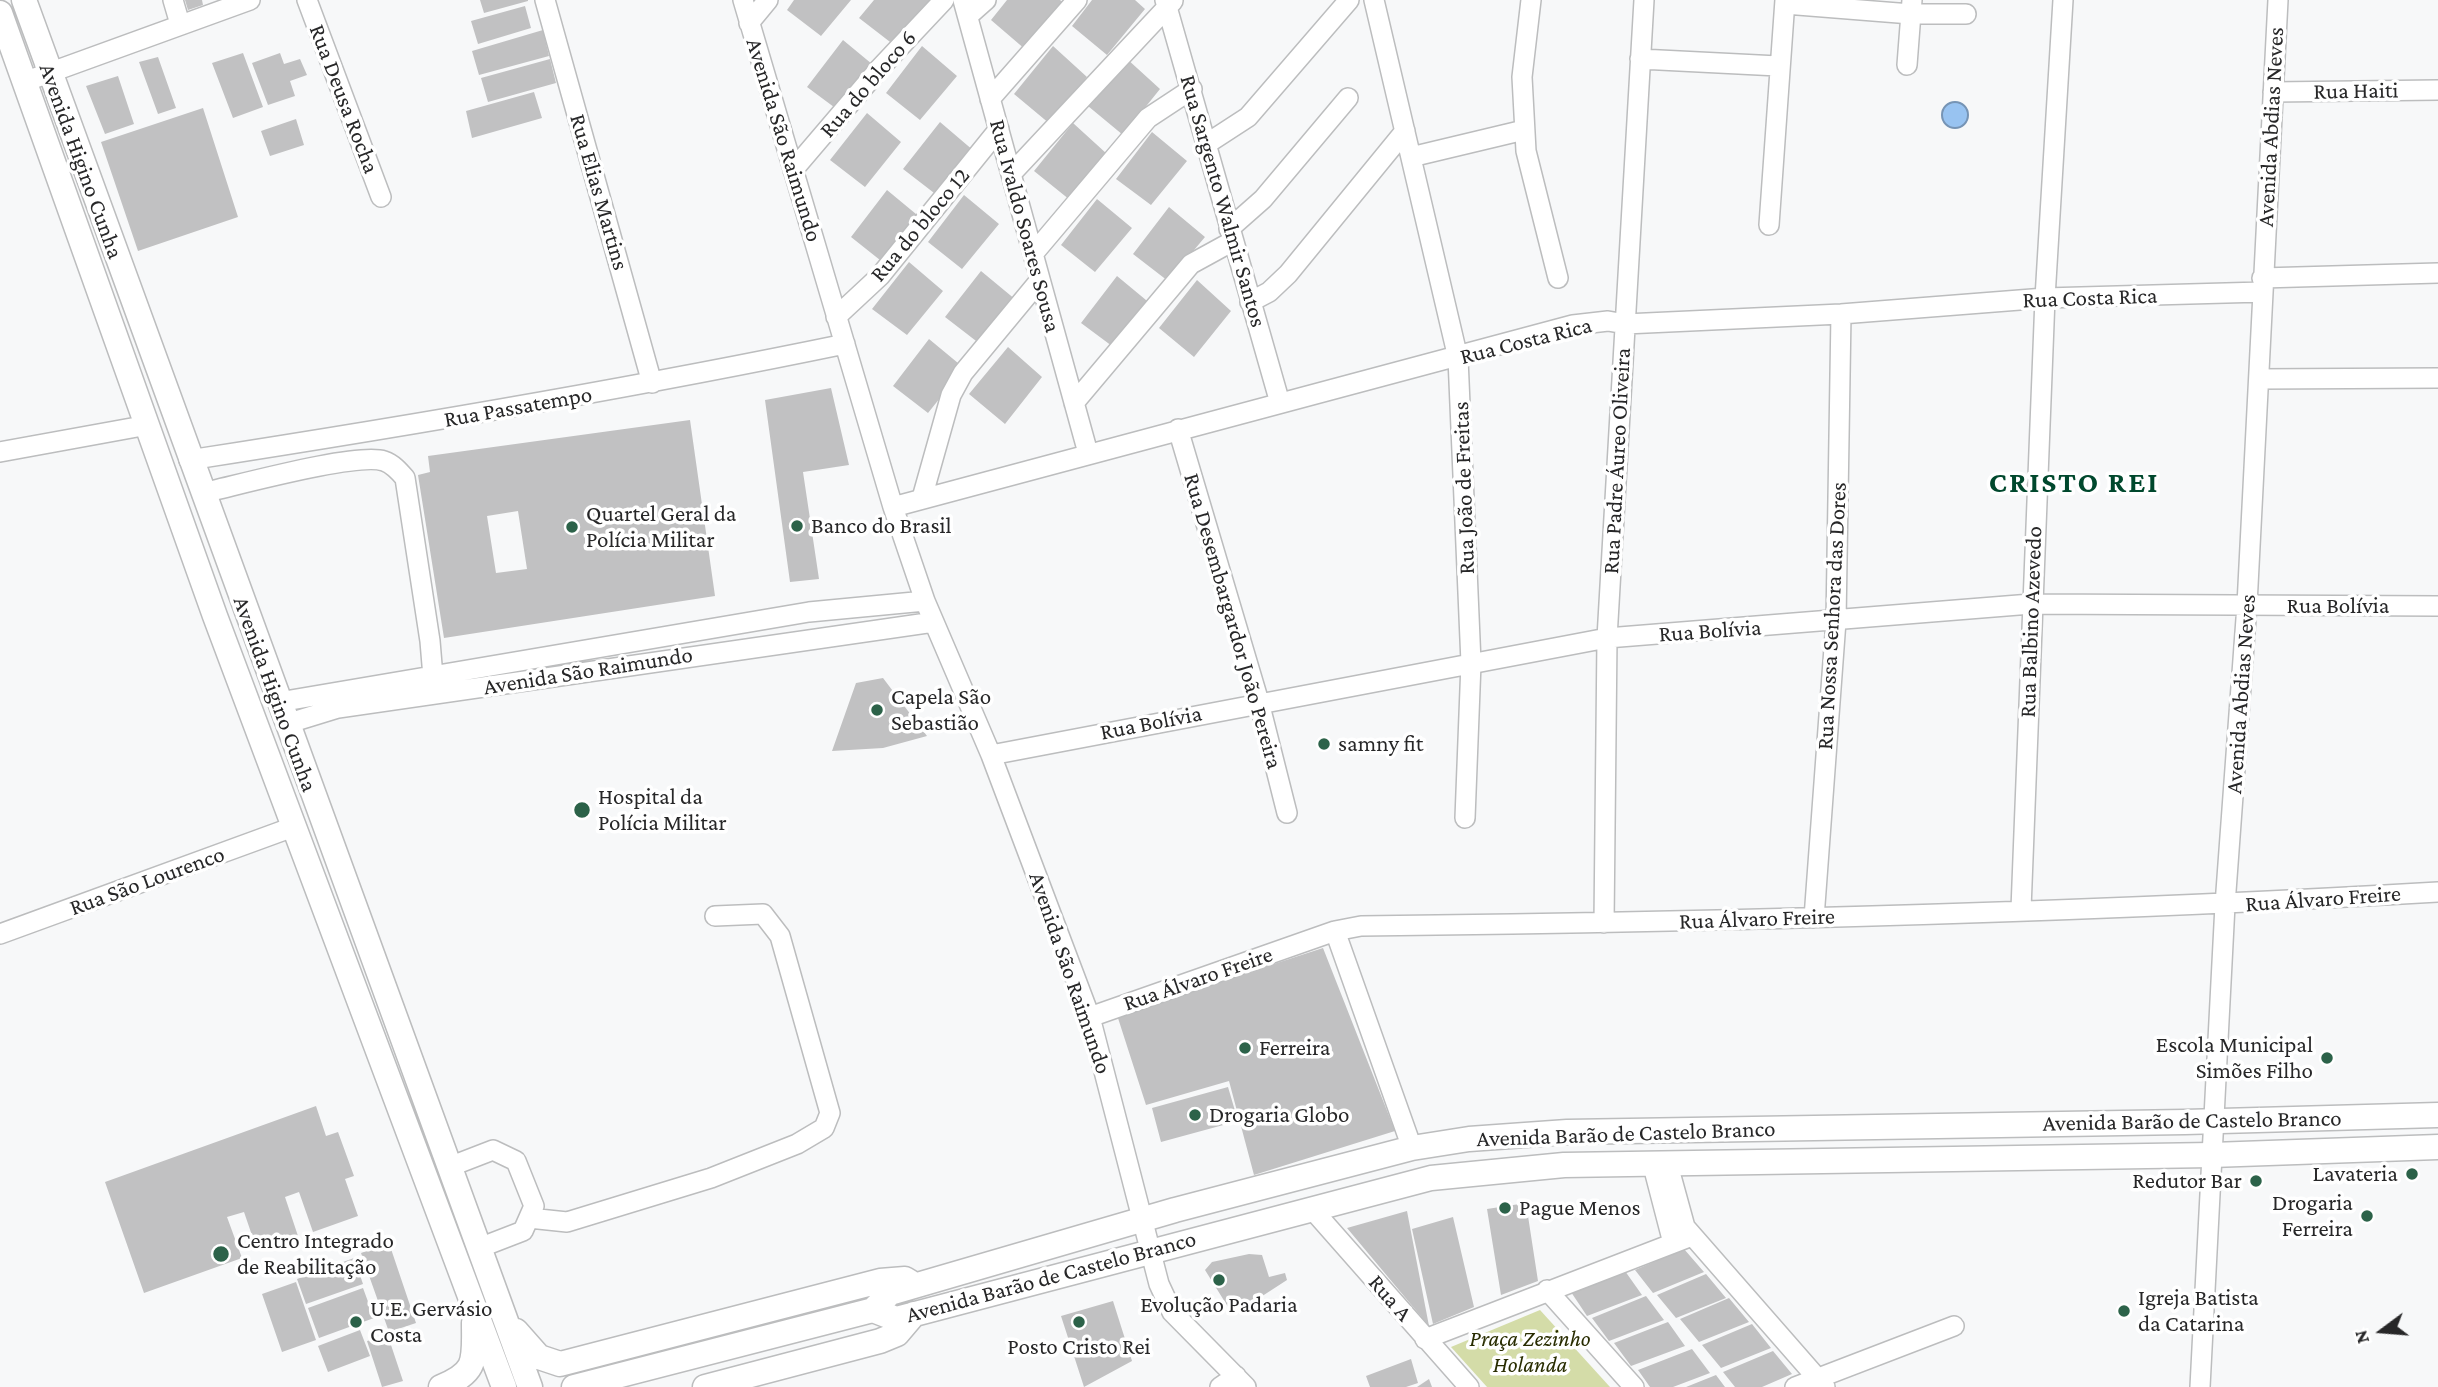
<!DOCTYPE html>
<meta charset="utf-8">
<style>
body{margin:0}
#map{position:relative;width:2438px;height:1387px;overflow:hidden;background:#f7f8f9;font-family:"Crimson Pro",serif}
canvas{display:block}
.north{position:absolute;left:2347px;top:1296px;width:70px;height:70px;-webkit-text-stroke:5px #fff;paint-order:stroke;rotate:254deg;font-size:19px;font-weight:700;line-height:28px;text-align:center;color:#272728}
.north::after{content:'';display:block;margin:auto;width:24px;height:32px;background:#272728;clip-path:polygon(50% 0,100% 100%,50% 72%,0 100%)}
</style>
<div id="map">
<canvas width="2438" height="1387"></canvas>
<div class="north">N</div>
</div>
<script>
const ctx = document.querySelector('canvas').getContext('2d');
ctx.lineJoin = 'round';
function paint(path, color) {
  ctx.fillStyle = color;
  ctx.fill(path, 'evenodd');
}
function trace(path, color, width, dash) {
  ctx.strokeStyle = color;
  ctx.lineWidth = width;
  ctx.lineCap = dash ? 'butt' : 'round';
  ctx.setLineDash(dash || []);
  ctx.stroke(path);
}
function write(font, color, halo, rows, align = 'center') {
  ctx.font = font + ' "Crimson Pro",serif';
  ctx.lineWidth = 7;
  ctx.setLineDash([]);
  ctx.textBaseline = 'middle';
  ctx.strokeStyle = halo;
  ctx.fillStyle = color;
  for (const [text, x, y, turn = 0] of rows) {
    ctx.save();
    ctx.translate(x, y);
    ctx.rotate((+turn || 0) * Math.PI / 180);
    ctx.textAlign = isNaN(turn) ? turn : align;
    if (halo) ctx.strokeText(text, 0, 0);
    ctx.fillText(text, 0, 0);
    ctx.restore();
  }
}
paint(new Path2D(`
 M1540 1310 1610 1387H1487L1451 1347Z`), '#d4dca8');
const water = new Path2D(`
 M1942 115a13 13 0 1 1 26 0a13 13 0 1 1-26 0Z`);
paint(water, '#98c3f1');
trace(water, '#7694b5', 2);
paint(new Path2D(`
 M185 0H202L203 5 188 10Z
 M480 0H528V1L484 13Z
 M794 0H851L821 36 787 10Z
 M874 0H931L894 45 859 18Z
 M1007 0H1060L1064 3 1026 50 991 20Z
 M1092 0H1135L1145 9 1107 55 1072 26Z
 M525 6 531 28 478 44 471 21Z
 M543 30 549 56 479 75 472 51Z
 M843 40 878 69 842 113 807 87Z
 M922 46 957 76 920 120 886 93Z
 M1053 46 1087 77 1050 124 1014 94Z
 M243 53 263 107 233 118 212 63Z
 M280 53 284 64 300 59 307 75 290 81 295 96 268 105 252 63Z
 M158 57 176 108 158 114 139 62Z
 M1126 58 1160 89 1123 135 1088 106Z
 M550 59 556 83 488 102 481 78Z
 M118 76 134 124 105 134 86 86Z
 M534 92 542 118 472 138 466 111Z
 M203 108 238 217 138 251 101 142Z
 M867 113 901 142 865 187 830 160Z
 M296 119 304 145 270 156 261 131Z
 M940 122 974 151 938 196 903 169Z
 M1073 123 1107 154 1070 200 1034 171Z
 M1152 132 1187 161 1151 205 1116 179Z
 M887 190 922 219 885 264 851 237Z
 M964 195 999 224 962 269 928 242Z
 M1097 199 1132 228 1095 272 1061 245Z
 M1169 207 1205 237 1168 281 1133 254Z
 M909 262 943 291 907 335 872 309Z
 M981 271 1016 300 980 344 945 317Z
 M1117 276 1152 305 1116 349 1081 323Z
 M1197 280 1231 311 1194 357 1159 328Z
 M929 339 964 368 928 413 893 386Z
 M1008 347 1042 377 1005 424 969 394Z
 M831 388 849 465 803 472 819 579 790 582 765 400Z
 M690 420 715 596 444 638 418 475 430 472 428 456ZM518 511 527 569 496 573 487 516Z
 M883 678 927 736 883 748 832 751 856 683Z
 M1323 948 1395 1131 1254 1175 1229 1081 1146 1105 1117 1015Z
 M1228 1087 1238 1121 1161 1142 1152 1108Z
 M316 1106 326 1136 338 1132 354 1176 345 1179 358 1216 313 1232 299 1192 285 1197 298 1236 257 1250 244 1212 227 1217 242 1258 144 1293 105 1182Z
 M1526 1203 1538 1281 1501 1295 1487 1209Z
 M1407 1211 1429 1326 1347 1228Z
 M1453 1217 1474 1307 1433 1324 1412 1229Z
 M389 1243 416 1323 389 1332 361 1253Z
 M1684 1249 1704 1272 1653 1293 1635 1270Z
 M1249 1254 1262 1255 1269 1277 1285 1273 1287 1280 1233 1315 1205 1270 1212 1262Z
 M354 1258 363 1284 306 1304 297 1279Z
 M1625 1271 1642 1295 1587 1316 1571 1292Z
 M1706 1274 1726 1298 1676 1318 1657 1295Z
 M296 1282 316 1340 282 1352 262 1294Z
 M363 1288 374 1318 319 1338 308 1308Z
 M1646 1296 1664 1320 1609 1341 1592 1318Z
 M1729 1298 1749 1322 1699 1342 1680 1319Z
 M1113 1301 1132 1361 1084 1387 1061 1316Z
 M1668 1322 1685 1346 1631 1366 1614 1343Z
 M1752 1324 1771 1348 1721 1368 1702 1345Z
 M360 1330 370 1356 328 1372 318 1346Z
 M388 1336 403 1381 382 1387 367 1341Z
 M1692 1349 1710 1373 1673 1387H1650L1638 1370Z
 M1773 1351 1792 1374 1762 1387H1735L1723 1372Z
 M1411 1359 1418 1383 1406 1387H1370L1366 1376Z
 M1716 1375 1725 1387H1686Z
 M1429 1379 1432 1387H1417Z`), '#c1c1c2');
const minor = new Path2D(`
 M173 0 180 24
 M307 0 381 197
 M545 0 652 383
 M743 0 893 507 925 601 991 755 1090 1017 1159 1284 1172 1312 1246 1387
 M963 0 1088 453
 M1165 0 1280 403
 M1374 0 1458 358 1471 663 1465 818
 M1531 0 1522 77 1526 151 1558 278
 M1785 4 1911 14H1966
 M968 16 986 0
 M749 23 768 0
 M1640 59 1778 66
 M1907 65 1912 0
 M24 82 250 0
 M2273 92 2438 90
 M990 99 1077 0
 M1208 143 1248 117 1349 0
 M1411 157 1524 130
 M793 170 880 68 944 0
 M1011 174 1173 1
 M1769 225 1785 0
 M1229 229 1263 199 1348 98
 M1033 254 1148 118 1192 89
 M2262 278 2438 273
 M1250 302 1269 292 1288 274 1405 131
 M836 317 880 276 999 129
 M2260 379 2438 378
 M1074 403 1191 264 1233 241
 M1178 429 1259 702 1287 813
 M0 452 148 425
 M189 460C409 426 627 389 845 344
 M202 493C235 486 357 452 384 461 393 464 399 471 405 478L430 641 434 689
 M922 498 951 395 963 373 1040 280
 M893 507 1573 325 1608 321 1625 324 1841 314 2045 298 2262 292
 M279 702 809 612 925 601
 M286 724 338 708 934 622
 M991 755 1607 638 2031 604 2438 606
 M2021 909 2045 298 2063 0
 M1814 918 1836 621 1841 314
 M1604 923 1607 638 1644 0
 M1335 931 1412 1148
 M0 934 293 827
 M1090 1017 1335 931 1361 926C1720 922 2079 913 2438 892
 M1668 1165 1685 1227 1825 1387
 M1653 1166 1673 1243
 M449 1167 493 1150 516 1161 534 1206 523 1231 479 1248
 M1312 1209 1469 1387
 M529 1218 567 1222 711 1178 797 1144 824 1128 830 1113 780 936 763 914 715 916
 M1547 1290 1634 1387
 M1425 1339 1692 1236
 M1220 1387 1236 1376
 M1795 1387 1954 1326
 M2200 1387 2225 905 2247 605 2278 0`);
const major = new Path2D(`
 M24 0 530 1387
 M0 13 215 616 504 1387
 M873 1310 890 1293 1175 1210 1412 1148 1469 1139 1567 1132 2185 1122 2438 1115
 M873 1310 896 1319 1431 1178 1564 1165 2212 1155 2438 1147
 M516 1331 539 1357 560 1364 880 1281 905 1279 910 1282
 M441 1387C478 1372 474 1360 474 1323
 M574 1387 873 1310
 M705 1387 880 1341 897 1334 914 1314`);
trace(minor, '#bcbdbe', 22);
trace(major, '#bcbdbe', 27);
trace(minor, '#fff', 19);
trace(major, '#fff', 24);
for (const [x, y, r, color] of [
 [797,526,7,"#2c6249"],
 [572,527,7,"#2c6249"],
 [877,710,7,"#2c6249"],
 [1324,744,7,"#2c6249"],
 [582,810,9,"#2c6249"],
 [1245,1048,7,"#2c6249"],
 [2327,1058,7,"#2c6249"],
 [1195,1115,7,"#2c6249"],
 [2412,1174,7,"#2c6249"],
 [2256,1181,7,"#2c6249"],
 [1505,1208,7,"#2c6249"],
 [2367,1216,7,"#2c6249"],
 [221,1254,9,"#2c6249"],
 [1219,1280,7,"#2c6249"],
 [2124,1311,7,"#2c6249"],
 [356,1322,7,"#2c6249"],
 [1079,1322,7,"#2c6249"]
]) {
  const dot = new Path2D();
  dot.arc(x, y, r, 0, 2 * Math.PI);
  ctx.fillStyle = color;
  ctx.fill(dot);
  trace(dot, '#fff', 2.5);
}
write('23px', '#272728', '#fff', [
 ["Rua do bloco 6",868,84,-49],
 ["Rua Haiti",2356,91,-1],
 ["Rua Deusa Rocha",344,99,69],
 ["Avenida Abdias Neves",2271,127,-87],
 ["Avenida São Raimundo",784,140,73],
 ["Avenida Higino Cunha",81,161,70],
 ["Rua Elias Martins",599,192,74],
 ["Rua Sargento Walmir Santos",1223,201,74],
 ["Rua do bloco 12",920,225,-50],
 ["Rua Ivaldo Soares Sousa",1025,226,75],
 ["Rua Costa Rica",2090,298,-2],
 ["Rua Costa Rica",1526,341,-14],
 ["Rua Passatempo",518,407,-10],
 ["Rua Padre Áureo Oliveira",1617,461,-87],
 ["Rua João de Freitas",1464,488,-92],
 ["Rua Bolívia",2338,606],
 ["Rua Nossa Senhora das Dores",1832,616,-87],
 ["Rua Desembargardor João Pereira",1233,621,74],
 ["Rua Balbino Azevedo",2031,622,-88],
 ["Rua Bolívia",1710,631,-4],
 ["Avenida São Raimundo",588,671,-9],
 ["Avenida Higino Cunha",275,694,70],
 ["Avenida Abdias Neves",2241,694,-86],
 ["Rua Bolívia",1151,723,-11],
 ["Rua São Lourenco",147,881,-20],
 ["Rua Álvaro Freire",2323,899,-4],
 ["Rua Álvaro Freire",1757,919,-2],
 ["Avenida São Raimundo",1070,973,71],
 ["Rua Álvaro Freire",1198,979,-19],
 ["Avenida Barão de Castelo Branco",2192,1121,-1],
 ["Avenida Barão de Castelo Branco",1626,1134,-2],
 ["Avenida Barão de Castelo Branco",1051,1277,-15],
 ["Rua A",1390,1298,49]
]);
write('23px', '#272728', '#fff', [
 ["Quartel Geral da",586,514],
 ["Polícia Militar",586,540],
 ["Banco do Brasil",811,526],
 ["Capela São",891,697],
 ["Sebastião",891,723],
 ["samny fit",1338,744],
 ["Hospital da",598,797],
 ["Polícia Militar",598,823],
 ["Escola Municipal",2313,1045,"right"],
 ["Simões Filho",2313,1071,"right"],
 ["Ferreira",1259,1048],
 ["Drogaria Globo",1209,1115],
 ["Lavateria",2398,1174,"right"],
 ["Redutor Bar",2242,1181,"right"],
 ["Drogaria",2353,1203,"right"],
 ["Ferreira",2353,1229,"right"],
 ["Pague Menos",1519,1208],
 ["Centro Integrado",237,1241],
 ["de Reabilitação",237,1267],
 ["Igreja Batista",2138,1298],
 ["da Catarina",2138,1324],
 ["Evolução Padaria",1219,1305,"center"],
 ["U.E. Gervásio",370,1309],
 ["Costa",370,1335],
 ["Posto Cristo Rei",1079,1347,"center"]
], 'left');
write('italic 23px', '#282c00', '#fff', [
 ["Praça Zezinho",1530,1339],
 ["Holanda",1530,1365]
]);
ctx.letterSpacing = '2px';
write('bold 30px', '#00482d', '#fff', [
 ["CRISTO REI",2074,483]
]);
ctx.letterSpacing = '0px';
</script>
